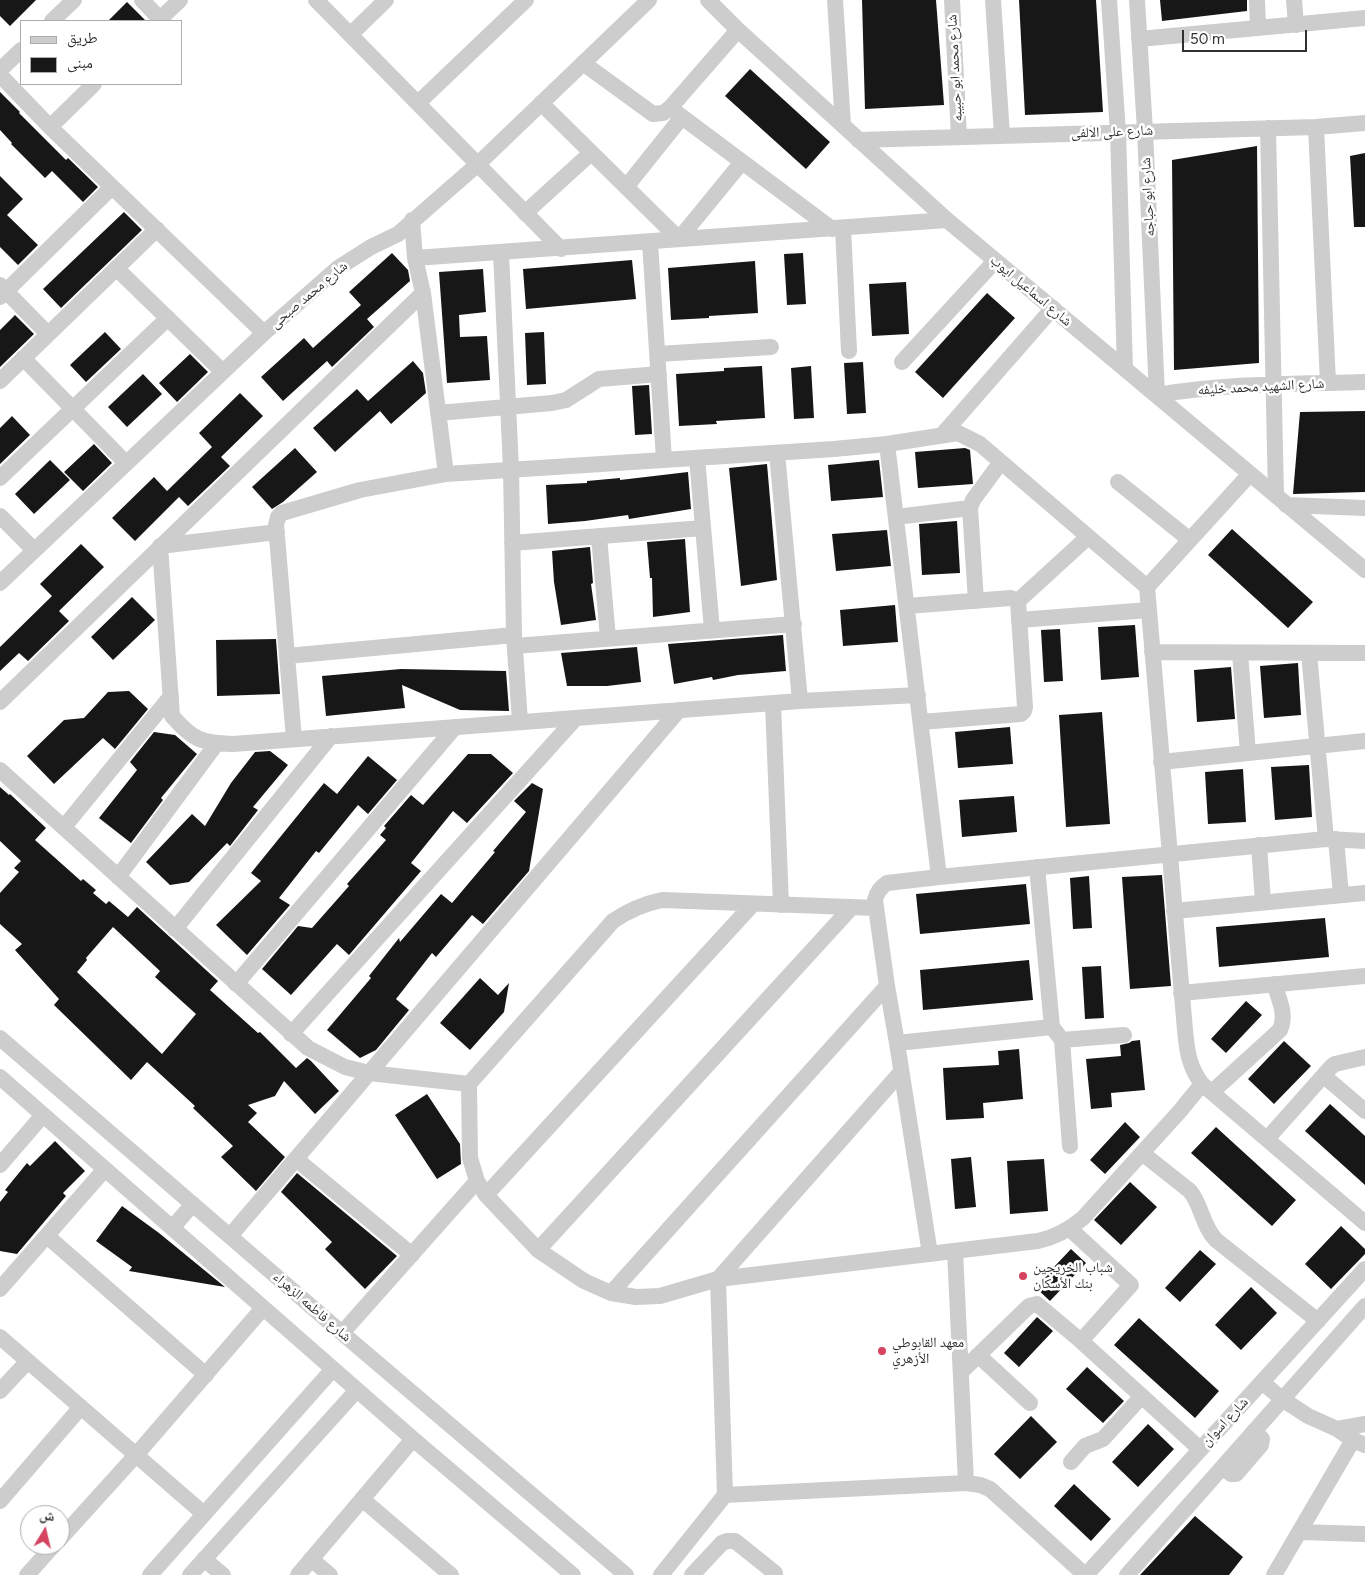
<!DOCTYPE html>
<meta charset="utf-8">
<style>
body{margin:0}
#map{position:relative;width:1365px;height:1575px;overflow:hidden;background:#fff;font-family:Figtree,"Noto Naskh Arabic",sans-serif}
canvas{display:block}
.legend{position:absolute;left:20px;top:20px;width:162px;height:65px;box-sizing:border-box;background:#fff;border:1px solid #acacac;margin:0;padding:6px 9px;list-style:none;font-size:15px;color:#303030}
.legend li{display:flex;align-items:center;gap:10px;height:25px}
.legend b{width:25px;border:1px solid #acacac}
.north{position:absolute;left:20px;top:1505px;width:50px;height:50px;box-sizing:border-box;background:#fff;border:1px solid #acacac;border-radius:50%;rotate:9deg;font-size:14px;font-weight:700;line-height:20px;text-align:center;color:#303030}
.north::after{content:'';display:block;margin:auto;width:18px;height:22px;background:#d64361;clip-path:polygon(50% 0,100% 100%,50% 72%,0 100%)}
.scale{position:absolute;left:1182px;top:30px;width:125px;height:22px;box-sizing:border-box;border:2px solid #303030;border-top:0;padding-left:6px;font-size:15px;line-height:18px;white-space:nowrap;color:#303030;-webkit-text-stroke:4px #fff;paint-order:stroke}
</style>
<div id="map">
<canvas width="1365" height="1575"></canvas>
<ul class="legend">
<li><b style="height:6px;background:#cdcdcd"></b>طريق</li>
<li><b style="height:14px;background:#171717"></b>مبنى</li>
</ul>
<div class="north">ش</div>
<div class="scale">50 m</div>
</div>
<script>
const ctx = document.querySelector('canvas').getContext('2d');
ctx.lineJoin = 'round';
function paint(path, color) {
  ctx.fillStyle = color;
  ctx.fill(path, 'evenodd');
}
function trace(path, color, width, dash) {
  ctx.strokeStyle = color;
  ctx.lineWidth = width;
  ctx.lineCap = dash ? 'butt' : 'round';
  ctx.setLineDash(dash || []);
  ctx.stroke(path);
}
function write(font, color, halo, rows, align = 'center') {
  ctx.font = font + ' Figtree,"Noto Naskh Arabic",sans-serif';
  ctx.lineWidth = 5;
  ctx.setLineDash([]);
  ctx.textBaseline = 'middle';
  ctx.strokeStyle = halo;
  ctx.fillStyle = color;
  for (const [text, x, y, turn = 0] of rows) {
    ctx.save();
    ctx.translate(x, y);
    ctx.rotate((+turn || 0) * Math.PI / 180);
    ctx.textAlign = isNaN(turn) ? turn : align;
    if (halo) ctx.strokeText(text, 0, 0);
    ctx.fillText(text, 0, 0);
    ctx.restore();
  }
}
paint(new Path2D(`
 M0 0H36L10 26 0 16Z
 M862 0H936L944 105 865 109Z
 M1019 0H1096L1103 112 1025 115Z
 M1160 0H1247V11L1162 21Z
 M127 2 146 21H108Z
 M750 69 830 142 806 169 725 96Z
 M0 92 20 112 19 113 66 160 68 158 98 187 83 202 52 171 45 178 11 144 12 143 0 130Z
 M1257 146 1259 363 1174 370 1172 160Z
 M1365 153V227H1354L1350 156Z
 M0 176 23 199 7 215 38 245 18 265 0 247Z
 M124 212 142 230 61 308 43 289Z
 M392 253 408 270 410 281 367 319 374 327 332 367 327 361 283 401 261 377 304 338 313 348 361 305 349 292Z
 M803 253 806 304 787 305 784 254Z
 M632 260 636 299 526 309 523 269Z
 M755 261 758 313 709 316V318L671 320 668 268Z
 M483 269 486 312 459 315 460 337 487 336 490 380 447 383 439 272Z
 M906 282 909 334 872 336 869 284Z
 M987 293 1015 318 943 398 915 372Z
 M15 315 34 334 0 367V330Z
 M105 332 121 349 86 382 70 365Z
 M544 332 546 384 527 385 525 333Z
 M190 354 208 372 177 402 159 383Z
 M413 361 423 373 426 393 391 424 380 411 335 452 313 428 357 389 368 401Z
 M863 362 866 413 847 414 844 363Z
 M762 366 765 418 716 421 717 424 679 426 676 374 724 371V368Z
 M811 366 814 418 794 419 791 368Z
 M143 374 162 394 127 427 108 407Z
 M649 385 652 434 635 435 632 386Z
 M240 393 263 416 221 457 230 466 188 506 179 497 135 541 112 518 154 477 167 491 212 447 199 433Z
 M1365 411V492L1293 494 1300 412Z
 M12 416 30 435 0 464V428Z
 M94 444 112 463 83 491 64 472Z
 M295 448 317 472 283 502 272 509 252 487Z
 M965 448 970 450 973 484 918 488 915 452Z
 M50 460 70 480 34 514 15 494Z
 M879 460 883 497 831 501 828 465Z
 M767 464 777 580 741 586 729 468Z
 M688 472 691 509 629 519 628 515 585 521 548 524 546 485 587 483V481L620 478V480Z
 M957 521 960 573 922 575 919 524Z
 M1232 529 1313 602 1288 628 1208 555Z
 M887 530 891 566 836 571 832 534Z
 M685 539 690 612 653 617 652 578H650L647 542Z
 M81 544 104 567 59 611 69 621 28 661 19 653 0 671V647L52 596 40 584Z
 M590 547 593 583 591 584 596 620 561 625 554 582 552 551Z
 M132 597 155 620 113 660 91 637Z
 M895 605 898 642 843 646 840 610Z
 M1135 625 1139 677 1101 680 1098 627Z
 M1060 629 1063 681 1044 682 1041 630Z
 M783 635 786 671 738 675 713 680 712 677 674 684 668 644Z
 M276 639 280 694 217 696 216 640Z
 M637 647 641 682 607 686H567L561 653Z
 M1298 663 1301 715 1264 718 1260 666Z
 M1231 667 1235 719 1197 722 1194 670Z
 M401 669 506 671 509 711 460 710 402 685 405 708 326 716 322 676Z
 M129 691 148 709 115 749 103 738 54 784 27 756 64 720 84 718 108 692Z
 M1102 712 1110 824 1066 827 1059 715Z
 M1010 727 1013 764 958 768 955 732Z
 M154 732 175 735 197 754 161 798 163 800 131 843 99 818 137 770 130 762Z
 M270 751 288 765 253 807 258 810 230 846 227 843 189 882 170 885 146 862 192 814 205 826 231 783 255 752Z
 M468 754H491L513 773 467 823 453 811 411 863 421 871 349 955 337 944 291 995 262 969 298 926 312 928 349 886 347 884 386 840 380 835 386 828 384 826 411 795 423 805Z
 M368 756 397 780 368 814 358 805 319 853 316 851 279 898 290 905 247 955 216 925 261 881 251 873 324 783 337 794Z
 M1309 765 1312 817 1275 820 1271 767Z
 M1243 769 1246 822 1208 824 1205 772Z
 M532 783 543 789 529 871 483 924 472 915 436 957 432 953 396 999 409 1010 376 1050 360 1058 327 1030 371 978 369 976 399 938 400 942 441 894 452 903 495 852 493 851 526 812 514 801Z
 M0 787 9 795 10 794 46 828 35 840 81 881 83 879 96 890 93 893 106 904 109 901 128 917 137 907 218 981 210 990 258 1033 260 1032 296 1068 307 1058 311 1061 339 1091 315 1114 284 1081 275 1096 248 1105 257 1113 248 1122 285 1157 256 1191 221 1157 233 1146 193 1108 195 1106 147 1062 131 1080 54 1005 59 999 15 950 22 944 0 924V893L19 872 14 868 21 861 0 841ZM113 927 160 971 155 977 196 1014 162 1054 77 972 87 960 86 958Z
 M1014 796 1017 832 962 837 959 800Z
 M1162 875 1171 986 1130 989 1122 877Z
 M1089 876 1092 928 1073 929 1070 878Z
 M1026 884 1030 924 920 934 916 894Z
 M1325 918 1329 957 1219 967 1216 927Z
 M1029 960 1033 1000 923 1010 920 970Z
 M1101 966 1104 1018 1085 1019 1082 967Z
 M480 978 498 995 509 983 504 1012 470 1050 440 1023Z
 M1246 1001 1262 1015 1226 1053 1211 1039Z
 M1140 1040 1145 1090 1111 1093 1112 1107 1091 1109 1086 1059 1121 1056 1120 1045 1129 1043 1132 1041Z
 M1284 1041 1311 1066 1274 1104 1248 1079Z
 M1019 1049 1023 1099 983 1103 984 1118 946 1120 943 1068 999 1065 998 1051Z
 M427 1094 460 1144 461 1164 437 1179 395 1115Z
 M1330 1104 1365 1136V1185L1305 1131Z
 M1125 1122 1140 1137 1105 1174 1090 1160Z
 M1216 1127 1296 1200 1272 1226 1191 1153Z
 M55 1141 85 1171 63 1193 66 1196 17 1254 0 1251V1202L8 1192 5 1190 27 1163 30 1166Z
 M971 1157 976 1207 955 1209 951 1159Z
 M1044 1159 1048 1211 1010 1214 1007 1161Z
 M297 1173 397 1256 365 1289 325 1249 332 1242 281 1192Z
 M1130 1182 1157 1207 1121 1245 1094 1220Z
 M122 1206 159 1233 225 1287 129 1271 132 1267 96 1241Z
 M1341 1226 1365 1249V1254L1331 1289 1305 1264Z
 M1071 1249 1086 1263 1050 1301 1035 1287Z
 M1200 1250 1216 1264 1180 1302 1165 1288Z
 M1251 1287 1277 1313 1241 1350 1215 1325Z
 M1037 1317 1053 1331 1019 1367 1004 1353Z
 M1139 1318 1219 1391 1195 1418 1114 1345Z
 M1087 1367 1124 1401 1103 1423 1066 1389Z
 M1031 1416 1057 1442 1020 1479 994 1454Z
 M1148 1424 1174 1449 1138 1487 1112 1462Z
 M1074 1484 1111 1519 1091 1541 1054 1506Z
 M1195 1516 1243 1557 1229 1575H1140Z`), '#171717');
trace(new Path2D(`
 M142 0 160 19
 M316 0 561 249
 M708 0 738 30 947 220 1365 570
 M835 0 843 125
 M952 0 959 137
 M993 0 1002 135
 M1109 0 1118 132 1125 369
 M1137 0 1145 131 1157 395C1225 383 1296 384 1365 382
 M1257 0 1258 28
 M1294 0 1296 25
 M52 21 74 0
 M158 21 180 0
 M350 35 386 0
 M1139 39 1365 18
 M583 63 653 114 663 113 670 108 738 30
 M0 70 21 50
 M0 75 50 127 264 333
 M418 103 526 0
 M541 103 679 239 742 162
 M670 108 832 229
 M50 127 94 84
 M1316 127 1328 383
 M1268 128 1276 496
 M858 140 1316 127 1365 123
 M626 187 682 117
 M525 213 591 153
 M412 220 415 258 423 293 446 474
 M843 228 849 351
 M650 242 664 460
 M501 252 511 469 514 635 520 722
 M415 258 947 220
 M116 268 223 372
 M0 285 48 334
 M0 297 112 187
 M658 354 771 347
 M23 358 126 463
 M902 362 995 261
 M0 381 157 229
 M438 413 552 403 566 400 599 379 659 374
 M942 435 1053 308
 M887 444 939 877
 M777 453 800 701
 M697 458 712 630
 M0 478 168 318
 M1118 482 1190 540
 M1286 505 1365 508
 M0 516 34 550
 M896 517 970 508
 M277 532 160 546 172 716C193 740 201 743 233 744L800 701 918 695
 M599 536 608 638
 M512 543 703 528
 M0 583 264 333 338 268 371 247 398 234 478 164 649 0
 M1147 587 1250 474
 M976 601 970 508 973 500 1001 462
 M1018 601 1088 537
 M907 606 1011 598 1018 601 1025 707 1024 711 1021 714 921 722
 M1019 620 1149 610
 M515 646 794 624
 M1152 652 1365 653
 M1240 653 1248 753
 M1309 653 1326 839
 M287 656 514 635
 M0 702 423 293
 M773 703 781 905
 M294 739 276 525 278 517 282 513 360 490 446 474 834 449 887 444 958 433 980 444 1147 587 1185 1030C1187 1051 1189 1067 1202 1084L1365 1223
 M1161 762 1365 741
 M0 770 308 1048 345 1067 369 1073 469 1084
 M64 827 171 696
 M1336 839 1341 895
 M1259 845 1263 902
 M1037 867 1052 1027 1062 1040 1124 1035
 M118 877 217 743
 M876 908 662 900C643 904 629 910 613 921L469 1084 470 1158 477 1181 486 1195 538 1250 584 1281 611 1293 636 1297 660 1296 718 1279 1038 1241C1056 1237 1069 1230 1083 1218L1180 1111 1202 1084
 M1174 911 1365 893
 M175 929 331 736
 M236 984 455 727
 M1181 993 1365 976
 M291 1034 576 718
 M0 1038 342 1333 626 1575
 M1062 1040 1070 1146
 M897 1043 1052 1027
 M1324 1076 1365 1111
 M0 1077 413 1439 573 1575
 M1212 1092 1280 1030C1287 1015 1279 999 1274 984
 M1267 1139 1331 1067 1335 1064 1365 1057
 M1142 1153 1190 1191C1202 1206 1202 1225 1216 1240L1318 1321
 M296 1159 412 1255
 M0 1165 43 1115
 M486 1195 753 904
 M172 1228 193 1204
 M1070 1229 1131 1285 1081 1341
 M47 1236 206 1375
 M230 1236 679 710
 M538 1250 851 908
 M955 1251 966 1483
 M930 1254 897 1043 887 986 875 900C877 892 880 888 887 883L939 877 1326 839 1365 841
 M0 1289 105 1169
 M611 1293 887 986
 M342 1333 477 1181
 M0 1337 204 1514
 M978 1355 1030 1403
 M961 1372 1029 1306 1037 1304 1081 1341 1200 1449
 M1262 1382 1282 1399 1308 1416 1337 1429 1353 1440 1365 1445
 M0 1391 28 1361
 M1337 1429 1365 1424
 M1071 1462 1085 1446 1103 1439 1142 1396
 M1223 1467 1231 1474H1236L1261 1445 1262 1439 1254 1431
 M725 1495 718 1279 901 1072
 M362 1499 451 1575
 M0 1501 81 1407
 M1299 1532 1365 1534
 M60 1539 136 1455 263 1308
 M204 1559 223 1575
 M311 1559 330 1575
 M27 1575 54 1545
 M150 1575 333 1369
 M190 1575 357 1390
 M298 1575 413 1439
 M661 1575 725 1495 966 1483 980 1485 990 1489 1085 1575
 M692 1575 722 1543 727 1541H735L775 1573
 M1086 1575 1365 1269
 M1127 1575 1365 1306
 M1274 1575 1353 1440`), '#cdcdcd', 16);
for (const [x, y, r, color] of [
 [1023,1276,5,"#d64361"],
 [882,1351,5,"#d64361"]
]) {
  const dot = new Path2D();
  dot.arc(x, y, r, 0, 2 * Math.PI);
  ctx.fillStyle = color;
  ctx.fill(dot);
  trace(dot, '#fff', 2);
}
write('14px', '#303030', '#fff', [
 ["شارع محمد ابو حبيبه",955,68,-93],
 ["شارع على الالفى",1112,132,-2],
 ["شارع ابو حباجه",1148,197,-93],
 ["شارع اسماعيل ايوب",1031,291,40],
 ["شارع محمد صبحى",309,295,-40],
 ["شارع الشهيد محمد خليفه",1261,387,-3],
 ["شارع فاطمه الزهراء",312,1307,41],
 ["شارع اسوان",1225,1422,-47]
]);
write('14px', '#303030', '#fff', [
 ["شباب الخريجين",1033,1268],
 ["بنك الأسكان",1033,1284],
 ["معهد القابوطي",892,1343],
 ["الأزهري",892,1359]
], 'left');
</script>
